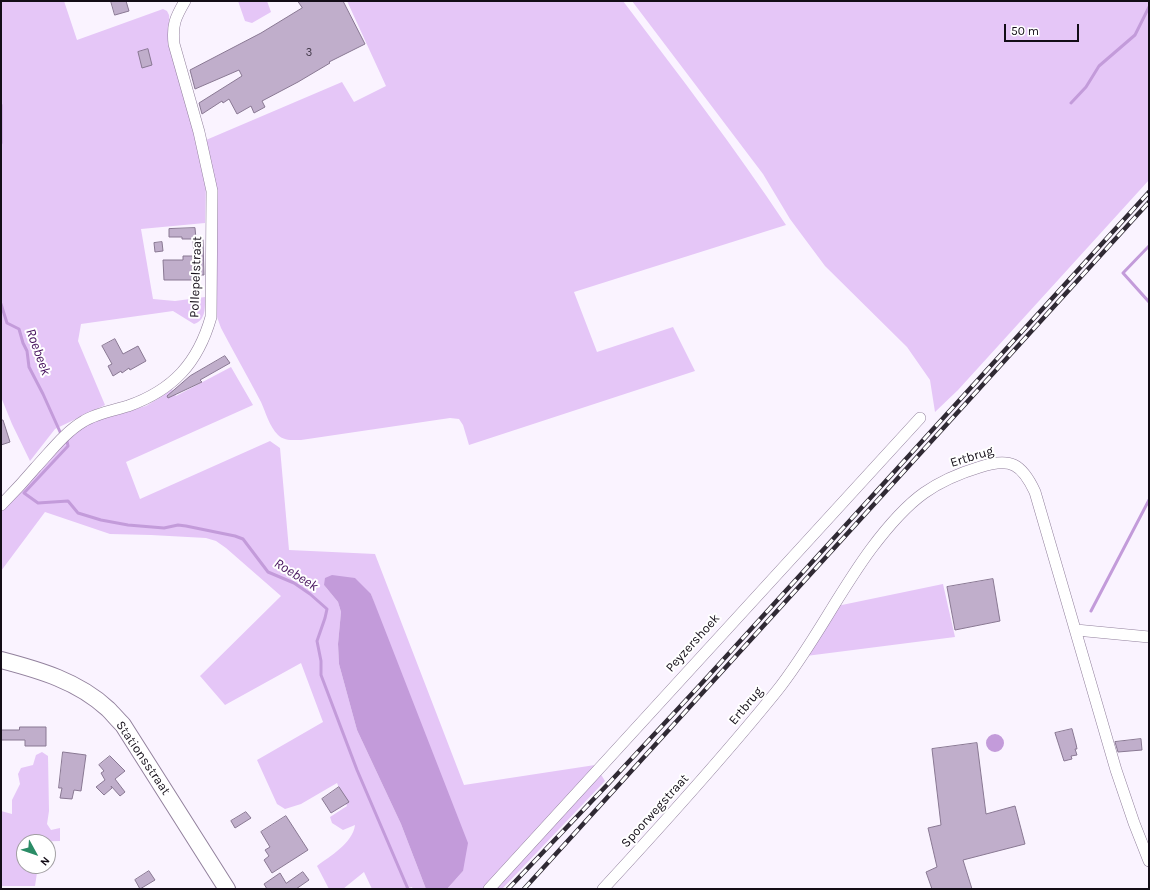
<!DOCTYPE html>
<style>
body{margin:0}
#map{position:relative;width:1150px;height:890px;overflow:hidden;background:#faf3ff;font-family:Karla,sans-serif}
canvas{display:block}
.frame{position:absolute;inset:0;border:2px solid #130d17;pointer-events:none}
.north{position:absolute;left:16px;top:834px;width:40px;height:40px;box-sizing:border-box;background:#fff;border:1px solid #a19ea2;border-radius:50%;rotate:130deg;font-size:11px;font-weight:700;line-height:16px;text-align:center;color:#130d17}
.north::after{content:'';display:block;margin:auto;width:14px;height:18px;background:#2b8c66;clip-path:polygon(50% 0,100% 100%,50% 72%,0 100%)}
.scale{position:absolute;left:1004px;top:24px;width:75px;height:18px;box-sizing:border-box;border:2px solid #130d17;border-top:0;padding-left:5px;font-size:12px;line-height:14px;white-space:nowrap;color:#130d17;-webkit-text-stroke:3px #fff;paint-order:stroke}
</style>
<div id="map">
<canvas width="1150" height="890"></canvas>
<div class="frame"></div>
<div class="north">N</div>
<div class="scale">50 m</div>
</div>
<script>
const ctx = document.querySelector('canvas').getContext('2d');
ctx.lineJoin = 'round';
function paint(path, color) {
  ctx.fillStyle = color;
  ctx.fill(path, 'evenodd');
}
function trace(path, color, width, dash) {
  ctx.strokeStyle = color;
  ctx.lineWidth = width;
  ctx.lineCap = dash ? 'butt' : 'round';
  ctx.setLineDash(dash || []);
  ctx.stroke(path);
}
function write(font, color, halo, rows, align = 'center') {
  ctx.font = font + ' Karla,sans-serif';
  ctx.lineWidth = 4;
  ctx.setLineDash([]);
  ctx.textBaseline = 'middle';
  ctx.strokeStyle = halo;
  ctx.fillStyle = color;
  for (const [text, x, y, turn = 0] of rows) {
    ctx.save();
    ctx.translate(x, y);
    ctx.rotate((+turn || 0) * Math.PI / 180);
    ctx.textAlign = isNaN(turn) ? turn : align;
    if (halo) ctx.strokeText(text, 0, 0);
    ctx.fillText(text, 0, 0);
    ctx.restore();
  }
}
paint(new Path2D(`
 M1 1H64L77 40 163 9 167 11 169 15 170 28 206 183 205 223 141 229 153 299 175 301 205 297C205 308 206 320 194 324L173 311 81 324 78 341 105 405 55 429 30 461 12 424 1 397Z
 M238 1H267L271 12 252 23 245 21Z
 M347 1H623C679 75 735 148 786 225L574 292 597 352 673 327 695 371 469 445 463 425 459 419 450 418 301 440C293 440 284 441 278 435 269 426 266 413 261 402 248 377 234 353 221 328L217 317 206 140 342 82 354 102 386 86Z
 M632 1H1149V180L958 390 935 412 930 380 907 347 825 266 790 219 763 174Z
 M231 367 253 405 126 462 140 499 270 441 280 448 289 550 375 554 464 785 595 765 605 781 502 889H447L463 871 371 594 324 585 338 602 341 612 338 644 339 664 357 730 401 824 426 889H413L412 887 404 889H372L364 872 343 889H329L317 866C330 856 353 843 355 825L343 830 332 823 330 817 347 806 337 783 301 804 285 809 277 804 257 760 323 722 301 663 225 705 200 676 281 596 226 548 216 541 206 538 151 535 110 534 45 512 1 571V510L70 436 89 423 109 416 146 406 161 397 172 389 176 396Z
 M943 584 955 637 806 656 837 606Z
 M42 752 48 756 49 811 47 824 51 830 60 828V841L24 842V866H38L35 886H1V811L12 814V800L20 784 18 774 21 768 33 765 36 755Z`), '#e5c6f7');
paint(new Path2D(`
 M332 575 355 578 371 594 468 843 463 871 447 889H426L401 824 357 730 339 664 338 644 341 612 338 602 324 585 325 578Z
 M986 743a9 9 0 1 1 18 0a9 9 0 1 1-18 0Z`), '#c39bda');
trace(new Path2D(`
 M1071 103 1086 87 1099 66 1135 35 1149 7
 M1 105V143
 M1149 246 1123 273 1149 302
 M1 304 7 323 19 329 23 343 27 351 29 367 43 394 61 434
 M67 441 68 446 24 493 38 503 68 501 78 513 101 520 128 525 164 528 178 525 186 526 235 536 243 539 268 572 294 583 310 594 327 609 325 618 317 641 321 661V675L357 770 408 889
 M1091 611 1149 500`), '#c39bda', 3);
const building = new Path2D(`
 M111 1H126L129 11 115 15Z
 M298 1H343L365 44 329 62 330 63 298 82 262 101 265 107 254 113 251 106 237 114 229 99 223 103 222 101 202 114 199 103 242 76 239 70 195 89 190 70 261 33 302 8Z
 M148 49 152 65 142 68 138 52Z
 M195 228 196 239H182V237H169V229Z
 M203 240 204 275H196L195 280H164L163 260H183V256H194L193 241Z
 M162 242 163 251 155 252 154 243Z
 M115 339 123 354 138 346 146 361 130 370 129 368 122 373 121 371 113 376 108 366 112 364 102 346Z
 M225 356 230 363 200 380 202 382 168 398 167 396 190 376Z
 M1 420H3L10 442 1 445Z
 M993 579 1000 621 955 630 947 587Z
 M20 727H46V746H25V740H1V730H19Z
 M1072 729 1076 744 1077 749H1075L1077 755 1071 756 1072 759 1064 761 1055 733Z
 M1141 739 1142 750 1118 752 1115 742Z
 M977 743 986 814 1015 806 1025 844 963 860 972 889H932L926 872 937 867 928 828 941 825 932 749Z
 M63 752 86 755 81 791 74 790 72 799 60 798 62 788H59Z
 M110 756 125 771 115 779 125 792 120 796 111 786 112 788 104 795 96 787 105 780 101 773 104 771 99 765Z
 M339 787 349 802 331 813 322 799Z
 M246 812 251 818 235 828 231 821Z
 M286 816 308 850 272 873 264 860 269 856 265 850 270 847 261 832Z
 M149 871 155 880 140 889 135 880Z
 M303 872 309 880 296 889H267L264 884 280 873 286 883Z`);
paint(building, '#c0aecb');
trace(building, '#897893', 1);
const street = new Path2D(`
 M1 505C13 493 25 480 36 467 51 451 65 432 84 421 95 414 115 410 128 406 173 390 198 363 211 317L212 191 199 132 174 44C172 25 175 18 185 1
 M1076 630 1149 637
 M489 889 920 418
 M603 889C662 825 721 760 776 692 812 647 837 595 871 549 886 529 903 508 924 493 941 481 960 473 980 467 1011 457 1022 464 1035 492L1116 770 1134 823 1149 861`);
const secondary = new Path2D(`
 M1 660C39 670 78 681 108 709 113 714 118 720 123 725L227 889`);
trace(street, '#92819d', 12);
trace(secondary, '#92819d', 18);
trace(street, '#fff', 11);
trace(secondary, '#fff', 16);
const rail = new Path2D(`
 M508 889 608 784 701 684 1149 192
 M524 889 1149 202`);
trace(rail, '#302a34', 4.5);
trace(rail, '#fff', 3, [9]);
write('11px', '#3e3544', null, [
 ["3",309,53]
]);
write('13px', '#130d17', '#fff', [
 ["Pollepelstraat",196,277,-88],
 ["Ertbrug",972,457,-17],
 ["Peyzershoek",693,643,-48],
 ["Ertbrug",746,706,-50],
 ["Stationsstraat",143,758,56],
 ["Spoorwegstraat",655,811,-48]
]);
write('italic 14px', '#46125d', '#fff', [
 ["Roebeek",38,352,70],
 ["Roebeek",296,575,32]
]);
</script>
